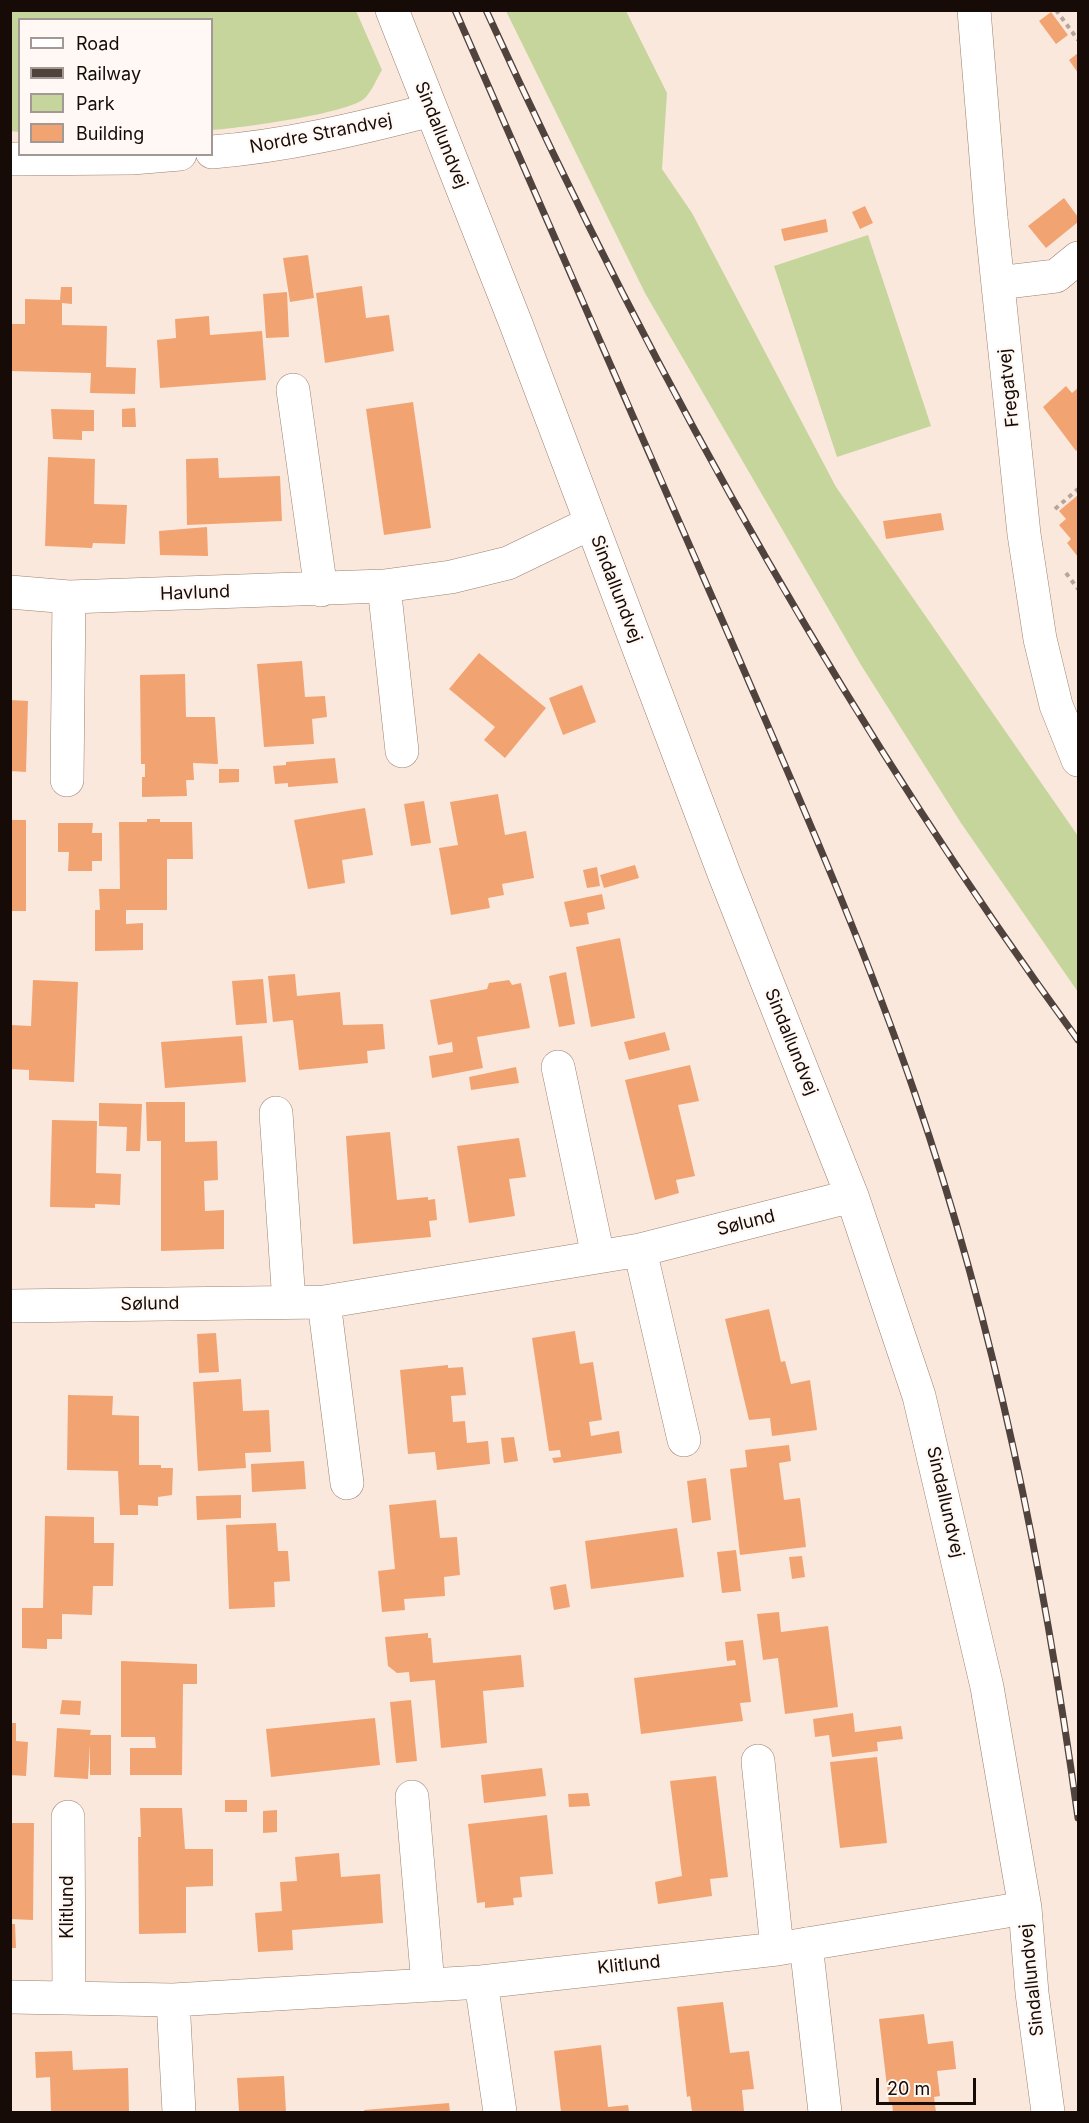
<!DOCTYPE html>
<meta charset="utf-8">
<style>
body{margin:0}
#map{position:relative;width:1089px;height:2123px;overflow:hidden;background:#fbe8dd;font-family:Inter,sans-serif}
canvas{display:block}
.frame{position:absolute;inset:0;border:12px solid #160b06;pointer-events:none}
.legend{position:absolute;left:18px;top:18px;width:195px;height:138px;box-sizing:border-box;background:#fff8f4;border:2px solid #a29995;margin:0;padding:8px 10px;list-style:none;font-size:18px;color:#160b06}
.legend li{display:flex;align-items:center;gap:12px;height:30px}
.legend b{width:30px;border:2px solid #a29995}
.scale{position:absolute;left:876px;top:2078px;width:100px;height:27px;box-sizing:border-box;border:3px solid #160b06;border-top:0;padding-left:8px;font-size:18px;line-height:21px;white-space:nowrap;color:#160b06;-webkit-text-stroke:4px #fff8f4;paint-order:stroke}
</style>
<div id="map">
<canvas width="1089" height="2123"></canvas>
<div class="frame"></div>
<ul class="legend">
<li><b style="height:8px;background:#fff"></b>Road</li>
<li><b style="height:8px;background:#50433d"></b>Railway</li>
<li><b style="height:16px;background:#c5d59b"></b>Park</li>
<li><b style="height:16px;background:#f2a372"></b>Building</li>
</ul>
<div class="scale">20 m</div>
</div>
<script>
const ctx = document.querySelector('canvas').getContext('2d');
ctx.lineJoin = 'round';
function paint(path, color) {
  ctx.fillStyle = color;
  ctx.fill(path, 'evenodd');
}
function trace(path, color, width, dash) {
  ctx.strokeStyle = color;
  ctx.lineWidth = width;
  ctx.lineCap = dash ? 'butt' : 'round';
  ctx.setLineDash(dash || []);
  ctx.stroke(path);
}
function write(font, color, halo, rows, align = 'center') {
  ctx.font = font + ' Inter,sans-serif';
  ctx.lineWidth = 4.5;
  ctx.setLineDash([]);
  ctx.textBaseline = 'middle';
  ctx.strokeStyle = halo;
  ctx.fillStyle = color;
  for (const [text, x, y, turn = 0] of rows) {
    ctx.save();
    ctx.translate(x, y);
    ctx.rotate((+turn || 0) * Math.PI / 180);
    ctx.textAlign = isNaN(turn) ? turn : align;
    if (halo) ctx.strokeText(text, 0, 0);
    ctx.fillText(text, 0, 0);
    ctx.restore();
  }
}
paint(new Path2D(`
 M10 11H356L382 70C377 78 372 91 365 98 348 114 239 128 212 130V20H20L19 132 11 131Z
 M506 11H626L667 93 662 169 692 213 836 487 1078 836V992L961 823 861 665 645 293Z
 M868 235 931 426 837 457 774 266Z`), '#c5d59b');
paint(new Path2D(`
 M1051 12 1068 35 1056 44 1039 21Z
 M1078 53V73L1069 60Z
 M1064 198 1078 217V222L1046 248 1028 226Z
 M865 206 873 223 860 229 852 212Z
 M826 219 828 232 784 241 781 229Z
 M308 255 314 298 290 302 283 258Z
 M362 286 366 318 389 315 394 351 325 363 316 293Z
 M61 287H72V304L62 303V325L107 326 106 367 136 368 135 394 90 393 91 373 10 371V324H25V299L60 300Z
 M287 292 289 337 266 338 263 294Z
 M209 316 210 335 262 331 266 380 160 388 157 340 176 338 175 319Z
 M1066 386 1072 393 1078 388V449L1076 451 1043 407Z
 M413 402 431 528 384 535 366 409Z
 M135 408 136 427H122V409Z
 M51 409 94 410V431H82V440L53 439Z
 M48 457 95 459 94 504 127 505 125 544 93 543 92 548 45 546Z
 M218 458 219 478 280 476 282 521 187 525 186 459Z
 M1078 495V557L1067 543 1071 539 1059 525 1066 519 1059 511Z
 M941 513 944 530 886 539 883 521Z
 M207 527 208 556 160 555 159 531Z
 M479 653 546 708 505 758 484 740 495 727 449 689Z
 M302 661 305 697 325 696 327 717 312 719 314 744 264 747 257 664Z
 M185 674 186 717H215L218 764 193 763 194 780H186L187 796 142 797V777H145V764H141L140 675Z
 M582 685 596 722 563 735 549 698Z
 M10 700 28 701 26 772 10 771Z
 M335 758 338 783 288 787V783L275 784 273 766 286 765V762Z
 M219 769H239V782L219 783Z
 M498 794 505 835 526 831 534 878 502 884 504 895 488 898 490 908 451 915 439 848 458 845 450 802Z
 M424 801 431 843 411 846 404 804Z
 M365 808 373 855 342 860 345 883 308 889 294 820Z
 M147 819H160V822H192L193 859H167V910H126V924L143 923V950L95 951V910H100L99 889H120L119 822H147Z
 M10 820H26V911H10Z
 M58 823H93L92 833H102V861H92V871H68L69 852H58Z
 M635 865 639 878 604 888 600 875Z
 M597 867 600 886 587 888 583 870Z
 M602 894 605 909 587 913 589 924 570 927 564 902Z
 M620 938 635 1018 591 1027 576 947Z
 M566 972 575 1024 559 1027 549 976Z
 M295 974 297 996 340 992 343 1025 383 1024 385 1049 367 1051 368 1063 299 1070 293 1020 273 1022 268 976Z
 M263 979 267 1023 236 1025 232 981Z
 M33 980 78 982 74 1082 29 1080V1070L10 1069V1025L31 1026Z
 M509 980 512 985 521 983 530 1028 477 1037 483 1068 432 1078 429 1056 453 1052 452 1042 438 1045 430 1000 487 989 489 983Z
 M665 1032 670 1050 629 1060 624 1042Z
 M242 1036 246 1082 165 1088 161 1042Z
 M690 1065 699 1101 678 1105 695 1176 676 1180 679 1193 655 1200 625 1080Z
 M516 1067 519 1083 471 1090 469 1077Z
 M146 1102H185V1142L217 1141 218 1180 204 1181 205 1211 224 1210V1249L161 1251V1141H147Z
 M99 1103 142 1104 140 1151H126L127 1127 99 1126Z
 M52 1120 97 1121 96 1173 121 1174 120 1205 95 1204V1208L50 1207Z
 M390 1132 397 1200 428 1197V1200L435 1199 437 1220 429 1221 431 1237 353 1244 346 1136Z
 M519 1138 526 1177 509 1179 515 1216 469 1223 457 1146Z
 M769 1309 781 1362 785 1361 791 1384 810 1380 817 1430 772 1436 770 1418 749 1420 725 1319Z
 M575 1331 580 1364 593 1362 602 1420 589 1422 591 1436 619 1431 622 1453 554 1463 552 1458 561 1457 560 1450 549 1451 532 1338Z
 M216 1333 219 1372 199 1373 197 1334Z
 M448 1365V1368L463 1367 466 1395 451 1396 453 1422 465 1421 467 1443 488 1441 490 1464 437 1470 435 1452 408 1454 400 1370Z
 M241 1379 243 1411 269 1410 271 1452 245 1453 246 1468 198 1471 193 1382Z
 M68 1395 113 1396 112 1415 139 1416V1465H161V1468H173L172 1495 158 1497V1506L138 1505V1515H120L118 1471 67 1470Z
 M514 1437 518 1461 504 1463 501 1438Z
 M789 1445 791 1461 779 1463 784 1500 800 1498 806 1547 740 1555 730 1469 747 1467 745 1450Z
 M304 1461 306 1489 252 1492 251 1464Z
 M706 1478 711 1520 692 1523 687 1481Z
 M241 1495V1518L197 1520 196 1496Z
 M436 1500 440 1538 457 1537 460 1575 444 1577 445 1596 404 1599 405 1610 382 1612 378 1571 395 1569 389 1505Z
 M45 1516 94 1517V1543H114L113 1586H93L92 1615 62 1614V1639H47V1649L22 1648V1608H43Z
 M276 1523 278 1551H288L290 1581 274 1582 275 1607 229 1609 226 1525Z
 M677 1528 684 1577 591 1589 585 1541Z
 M736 1550 741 1591 722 1593 717 1552Z
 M802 1556 805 1577 792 1579 789 1557Z
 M566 1584 570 1607 554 1610 550 1587Z
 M779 1612 781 1632 828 1626 838 1707 785 1714 778 1658 763 1660 757 1614Z
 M428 1633V1638H431L433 1663 521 1655 524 1687 483 1691 487 1743 441 1748 435 1680 410 1682 409 1672 397 1673 388 1666 385 1637Z
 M743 1640 751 1702 740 1703 743 1721 641 1734 634 1678 736 1665 735 1660 727 1661 725 1642Z
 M121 1661 197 1664V1684H183L182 1775H130V1748H156L155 1737H121Z
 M62 1700 81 1701 80 1715 60 1714Z
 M411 1700 417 1761 396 1763 390 1702Z
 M853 1713 855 1732 901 1726 903 1739 877 1742 878 1751 832 1757 829 1735 815 1737 813 1719Z
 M375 1718 380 1765 271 1777 266 1729Z
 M10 1723H16V1741L28 1742 26 1776 10 1775Z
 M57 1728 91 1730 90 1735H111V1775H90V1744L88 1779 54 1777Z
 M877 1757 887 1843 840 1848 830 1762Z
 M542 1768 546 1796 484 1803 481 1775Z
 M716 1776 728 1877 710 1879 712 1896 658 1904 655 1882 682 1876 670 1781Z
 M588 1793 590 1806 569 1807 568 1794Z
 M225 1800H247V1812H225Z
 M140 1808H182L185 1849H213V1886L186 1887V1933L139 1934 138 1837H141Z
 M277 1810V1832L263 1833V1811Z
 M547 1815 553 1874 520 1877 522 1897 513 1898 514 1905 485 1908V1902L477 1903 468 1824Z
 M10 1823H34L33 1920 10 1919Z
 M339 1853 341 1877 380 1874 383 1923 292 1930 293 1950 258 1952 255 1913 282 1911 280 1882 297 1881 295 1857Z
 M10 1924H15L16 1948H10Z
 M723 2002 730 2053 749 2051 754 2089 742 2090 744 2111 692 2112 690 2096 687 2097 677 2007Z
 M924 2014 928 2044 953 2041 956 2069 937 2071 940 2096 934 2097 936 2112H893L892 2103H889L879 2019Z
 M601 2045 608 2107 628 2105 629 2112H561L554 2051Z
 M72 2051 73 2070 128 2068 129 2112H51L50 2077 36 2078 35 2052Z
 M284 2076 286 2112H239L237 2078Z
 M449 2103 450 2112H364V2110Z`), '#f2a372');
const minor = new Path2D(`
 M392 10 516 324 725 876 852 1196 919 1396 987 1687 1025 1908 1032 1993 1048 2112
 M974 10 991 218 1024 534 1040 639 1056 705 1078 760
 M212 152C286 146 358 129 431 110
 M10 159 132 158 180 154
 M998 283 1056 276 1078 258
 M293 390 321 590
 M384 586 402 751
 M10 592 69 597 384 586 451 577 508 563 591 523
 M67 780 69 597
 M558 1067 598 1256
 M276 1113 289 1302
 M640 1250 684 1440
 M324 1302 347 1483
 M10 1306 324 1302 640 1250 852 1196
 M758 1761 777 1949
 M412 1797 428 1985
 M68 1817 69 1997
 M806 1944 825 2112
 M481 1982 500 2112
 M10 1997 173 2000 481 1982 777 1949 1025 1908
 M173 2000 179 2112`);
trace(minor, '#9d806f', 34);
trace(new Path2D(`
 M1056 10 1078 40
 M1055 509 1078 489
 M1066 573 1078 589`), '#b5a59c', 4, [4.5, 4.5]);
trace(minor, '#fff', 33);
const rail = new Path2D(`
 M455 10C547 220 639 429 730 638 795 789 862 939 915 1094 996 1329 1044 1572 1078 1818
 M486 10C650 370 844 720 1078 1040`);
trace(rail, '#50433d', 7);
trace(rail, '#fff8f4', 4.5, [14]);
write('18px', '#160b06', '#fff8f4', [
 ["Nordre Strandvej",321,134,-11],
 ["Sindallundvej",441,135,68],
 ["Fregatvej",1009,388,-96],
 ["Sindallundvej",616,589,69],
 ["Havlund",195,593,-2],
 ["Sindallundvej",791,1042,68],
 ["Sølund",746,1223,-14],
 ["Sølund",150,1304,-1],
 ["Sindallundvej",945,1502,77],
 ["Klitlund",68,1907,-90],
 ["Klitlund",629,1965,-6],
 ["Sindallundvej",1032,1980,-96]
]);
</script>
